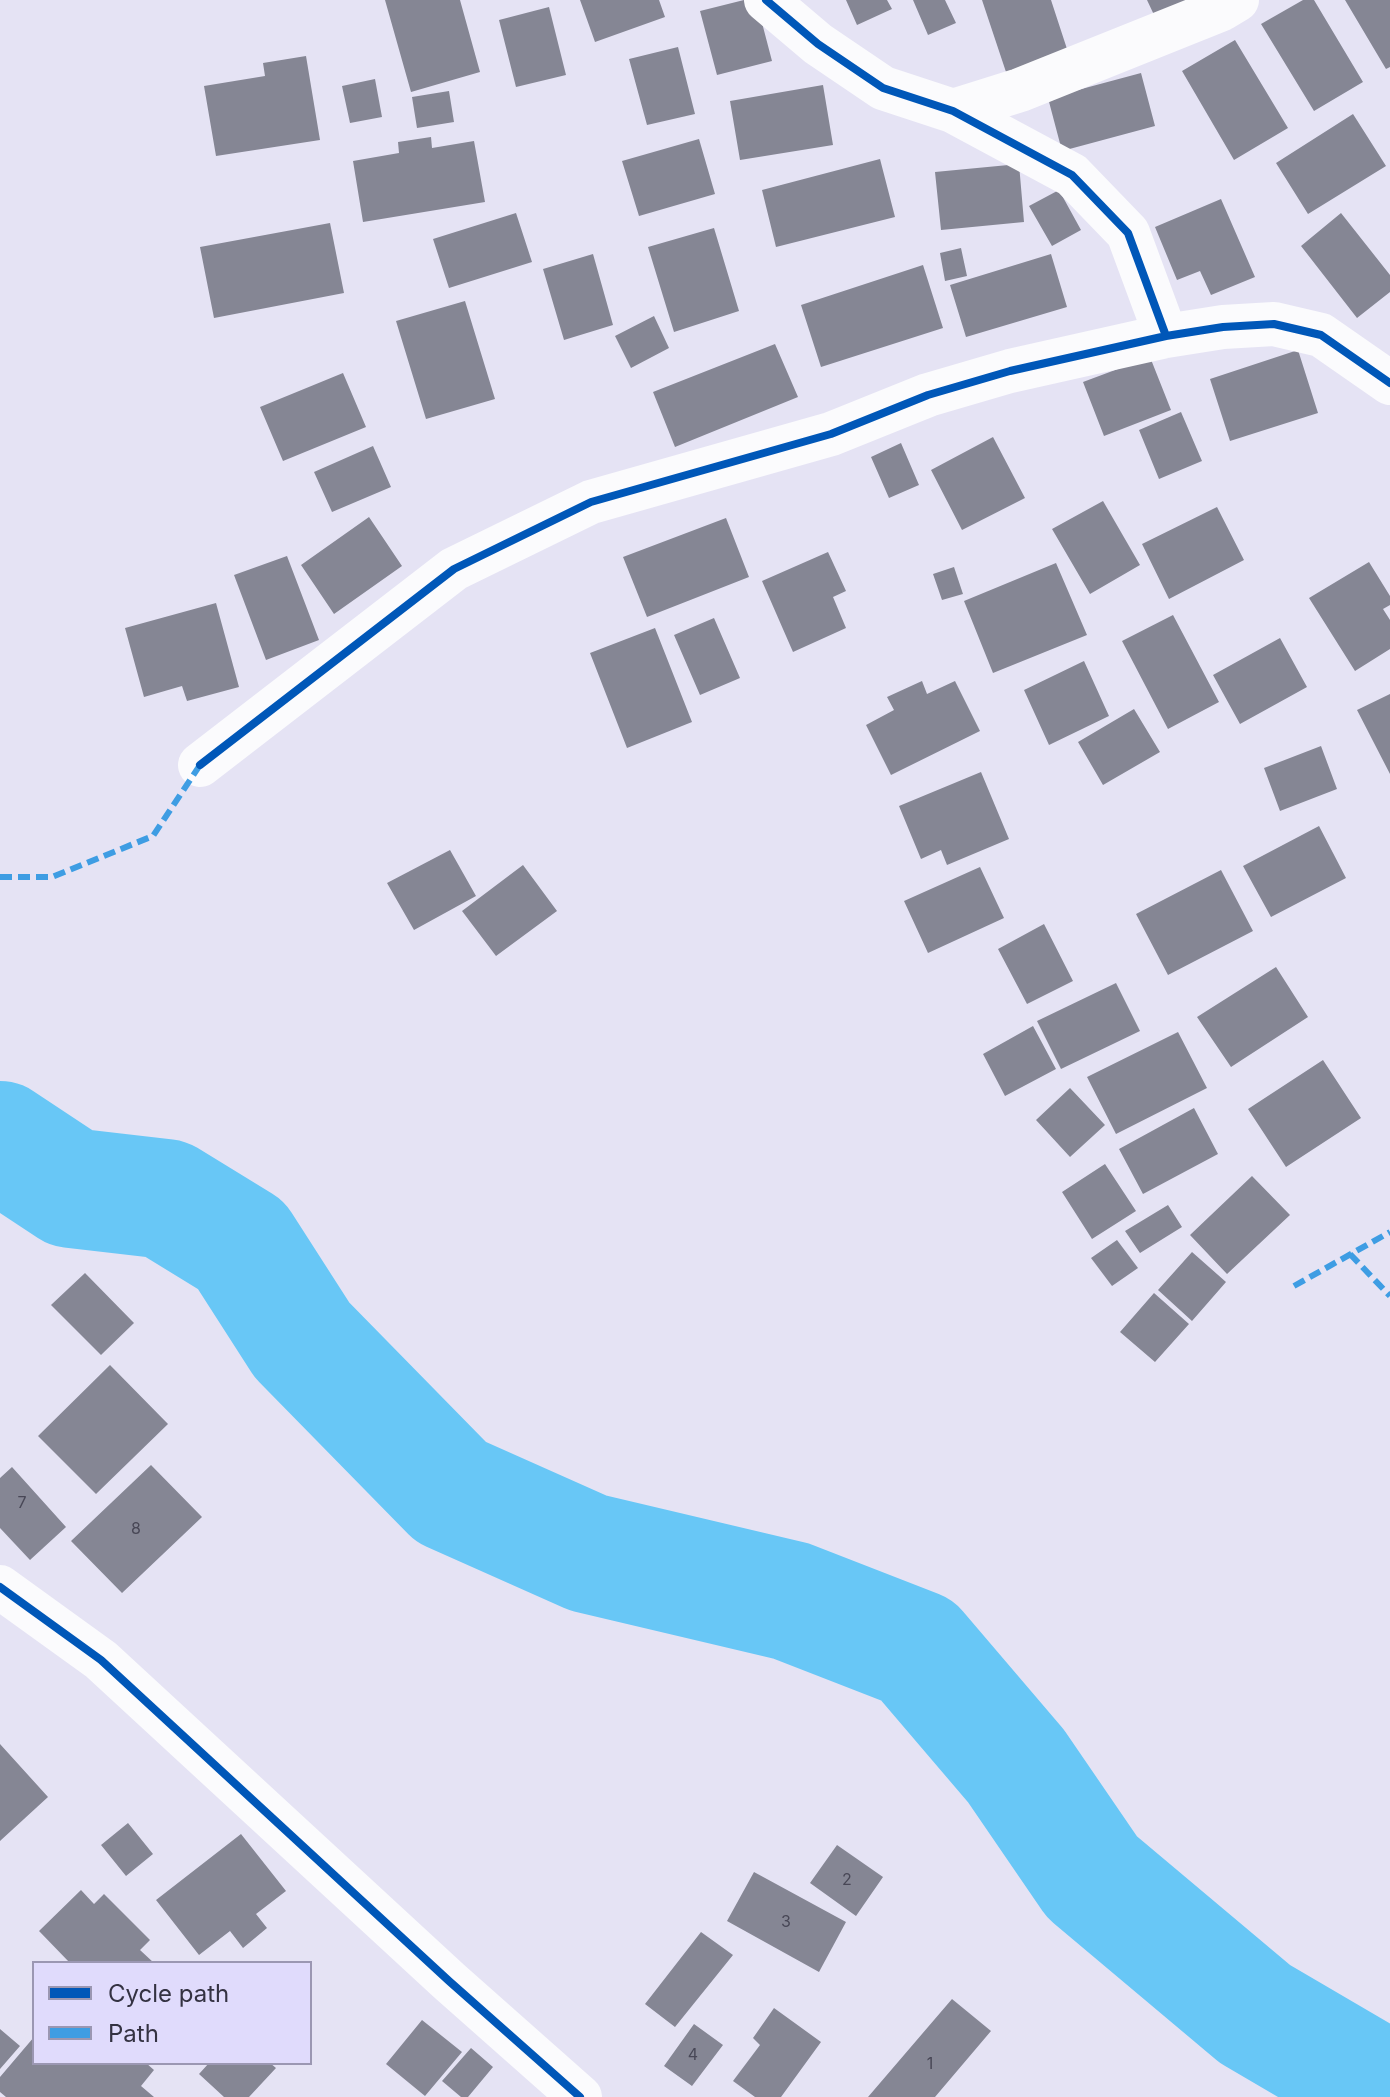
<!DOCTYPE html>
<style>
body{margin:0}
#map{position:relative;width:1390px;height:2097px;overflow:hidden;background:#e5e3f4;font-family:Inter,sans-serif}
canvas{display:block}
.legend{position:absolute;left:32px;top:1961px;width:280px;height:104px;box-sizing:border-box;background:#e0dbfc;border:2px solid #9b97b2;margin:0;padding:10px 14px;list-style:none;font-size:24px;color:#343242}
.legend li{display:flex;align-items:center;gap:16px;height:40px}
.legend b{width:40px;border:2px solid #9b97b2}
</style>
<div id="map">
<canvas width="1390" height="2097"></canvas>
<ul class="legend">
<li><b style="height:10px;background:#0057b8"></b>Cycle path</li>
<li><b style="height:10px;background:#3e9de3"></b>Path</li>
</ul>
</div>
<script>
const ctx = document.querySelector('canvas').getContext('2d');
ctx.lineJoin = 'round';
function trace(path, color, width, dash) {
  ctx.strokeStyle = color;
  ctx.lineWidth = width;
  ctx.lineCap = dash ? 'butt' : 'round';
  ctx.setLineDash(dash || []);
  ctx.stroke(path);
}
function paint(path, color) {
  ctx.fillStyle = color;
  ctx.fill(path, 'evenodd');
}
function write(font, color, halo, rows, align = 'center') {
  ctx.font = font + ' Inter,sans-serif';
  ctx.lineWidth = 8;
  ctx.setLineDash([]);
  ctx.textBaseline = 'middle';
  ctx.strokeStyle = halo;
  ctx.fillStyle = color;
  for (const [text, x, y, turn = 0] of rows) {
    ctx.save();
    ctx.translate(x, y);
    ctx.rotate((+turn || 0) * Math.PI / 180);
    ctx.textAlign = isNaN(turn) ? turn : align;
    if (halo) ctx.strokeText(text, 0, 0);
    ctx.fillText(text, 0, 0);
    ctx.restore();
  }
}
trace(new Path2D(`
 M0 1141 71 1188 166 1199 241 1245 302 1340 451 1492 588 1553 791 1601 917 1650 1016 1766 1092 1877 1255 2014 1390 2093`), '#68c7f6', 120);
paint(new Path2D(`
 M385 0H460L480 72 411 92Z
 M580 0H659L665 17 595 42Z
 M744 0H756L772 61 717 75 700 11Z
 M846 0H887L892 9 857 25Z
 M913 0H945L956 23 928 35Z
 M982 0H1051L1068 52 1006 72Z
 M1147 0H1194L1155 17Z
 M1303 0H1314L1363 82 1314 111 1261 24Z
 M1345 0H1390V67L1386 69Z
 M549 7 566 75 516 87 499 20Z
 M1235 40 1288 128 1234 160 1182 71Z
 M678 47 695 114 647 125 629 59Z
 M306 56 320 140 216 156 204 86 265 76 263 63Z
 M1141 73 1155 126 1062 151 1048 98Z
 M375 79 382 117 350 123 342 86Z
 M823 85 833 145 740 160 730 101Z
 M449 91 454 122 417 128 412 97Z
 M1353 114 1386 166 1308 214 1276 163Z
 M431 137 432 148 474 141 485 202 363 222 353 161 399 153 398 142Z
 M699 139 715 194 639 216 622 161Z
 M880 159 895 217 776 247 762 190Z
 M1019 164 1024 222 941 230 935 172Z
 M1059 190 1081 230 1052 246 1029 206Z
 M1221 199 1255 277 1211 295 1200 271 1177 280 1155 227Z
 M516 213 532 262 449 288 433 239Z
 M1341 213 1390 275V292L1357 318 1301 246Z
 M330 223 344 293 214 318 200 247Z
 M714 228 739 311 674 332 648 247Z
 M961 248 967 276 945 281 940 253Z
 M593 254 613 325 564 340 543 269Z
 M1051 254 1067 307 966 337 950 285Z
 M923 265 943 328 821 367 801 305Z
 M465 301 495 399 426 419 396 321Z
 M654 316 669 348 631 368 615 336Z
 M775 344 798 397 675 447 653 392Z
 M1298 350 1318 413 1230 441 1210 379Z
 M1150 357 1171 410 1104 436 1083 382Z
 M343 373 366 427 283 461 260 407Z
 M1181 412 1202 461 1159 479 1139 430Z
 M993 437 1025 498 962 530 931 470Z
 M901 443 919 485 889 498 871 457Z
 M373 446 391 487 332 512 314 472Z
 M1103 501 1140 565 1090 594 1052 529Z
 M1217 507 1244 560 1169 599 1142 544Z
 M369 517 402 566 334 614 301 565Z
 M726 518 749 577 647 617 623 557Z
 M828 552 846 591 833 597 846 628 793 652 762 581Z
 M287 556 319 640 266 660 234 575Z
 M1369 562 1390 596V605L1383 609 1390 620V649L1355 671 1309 598Z
 M1056 563 1087 635 993 673 964 601Z
 M954 567 963 594 942 600 933 574Z
 M216 603 239 687 187 701 182 686 144 697 125 628Z
 M1173 615 1219 702 1168 729 1122 641Z
 M714 618 740 678 700 695 674 635Z
 M655 628 692 722 627 748 590 653Z
 M1280 638 1307 687 1240 724 1213 675Z
 M1084 661 1109 716 1049 745 1024 690Z
 M922 681 927 694 955 681 980 731 891 775 866 725 894 710 887 697Z
 M1390 694V774L1357 710Z
 M1134 709 1160 752 1103 785 1078 742Z
 M1321 746 1337 789 1280 811 1264 768Z
 M981 772 1009 839 947 865 941 850 921 859 899 806Z
 M1319 826 1346 878 1271 917 1243 866Z
 M450 850 476 896 414 930 387 883Z
 M523 865 557 911 496 956 462 911Z
 M980 867 1004 918 928 953 904 901Z
 M1221 870 1253 931 1168 975 1136 914Z
 M1044 924 1073 981 1027 1004 998 949Z
 M1276 967 1308 1017 1231 1067 1197 1017Z
 M1116 983 1140 1031 1061 1069 1037 1021Z
 M1033 1026 1056 1069 1005 1096 983 1054Z
 M1178 1032 1207 1088 1116 1134 1087 1077Z
 M1323 1060 1361 1118 1286 1167 1248 1109Z
 M1070 1088 1105 1125 1070 1157 1036 1120Z
 M1194 1108 1218 1154 1143 1194 1119 1149Z
 M1105 1164 1136 1211 1092 1239 1062 1192Z
 M1252 1176 1290 1215 1227 1274 1190 1235Z
 M1168 1205 1182 1227 1140 1253 1125 1231Z
 M1117 1240 1138 1268 1112 1286 1091 1258Z
 M1192 1252 1226 1282 1192 1321 1158 1290Z
 M85 1273 134 1323 101 1355 51 1305Z
 M1154 1293 1189 1324 1155 1362 1120 1332Z
 M110 1365 168 1424 96 1494 38 1436Z
 M151 1465 202 1517 122 1593 71 1541Z
 M12 1467 66 1527 30 1560 0 1528V1478Z
 M0 1744 48 1797 0 1841Z
 M128 1823 153 1854 126 1876 101 1845Z
 M241 1834 286 1891 256 1914 267 1928 243 1948 230 1931 199 1955 156 1900Z
 M837 1845 883 1877 856 1916 810 1883Z
 M754 1872 846 1922 819 1972 727 1921Z
 M81 1890 94 1904 104 1894 150 1940 140 1950 154 1963H70L39 1931Z
 M701 1932 733 1955 675 2027 645 2004Z
 M952 1999 991 2031 935 2097H868Z
 M774 2008 821 2042 781 2097H755L733 2081 760 2045 753 2038Z
 M422 2020 462 2052 425 2096 386 2064Z
 M694 2024 723 2045 692 2086 664 2066Z
 M0 2029 20 2046 0 2069Z
 M34 2037V2063H146L154 2070 141 2086 154 2097H6L0 2092V2077Z
 M471 2048 493 2067 468 2097H461L442 2081Z
 M209 2063H270L276 2068 249 2097H224L199 2074Z`), '#858694');
trace(new Path2D(`
 M766 0 818 44 883 88 953 111 1072 175 1128 233 1166 336
 M953 111 1020 90 1222 9 1237 0
 M200 765 454 569 591 502 831 434 928 395 1010 371 1166 336 1223 327 1274 324 1321 335 1390 383
 M0 1587 101 1660 449 1981 580 2097`), '#fbfbfd', 44);
trace(new Path2D(`
 M0 877H52L153 836 200 765
 M1350 1254 1390 1296
 M1294 1286 1390 1232`), '#3e9de3', 6, [12, 6]);
trace(new Path2D(`
 M766 0 818 44 883 88 953 111 1072 175 1128 233 1166 336
 M200 765 454 569 591 502 831 434 928 395 1010 371 1166 336 1223 327 1274 324 1321 335 1390 383
 M0 1587 101 1660 449 1981 580 2097`), '#0057b8', 8);
write('16px', '#484756', null, [
 ["7",22,1503],
 ["8",136,1529],
 ["2",847,1880],
 ["3",786,1922],
 ["4",693,2055],
 ["1",930,2064]
]);
</script>
